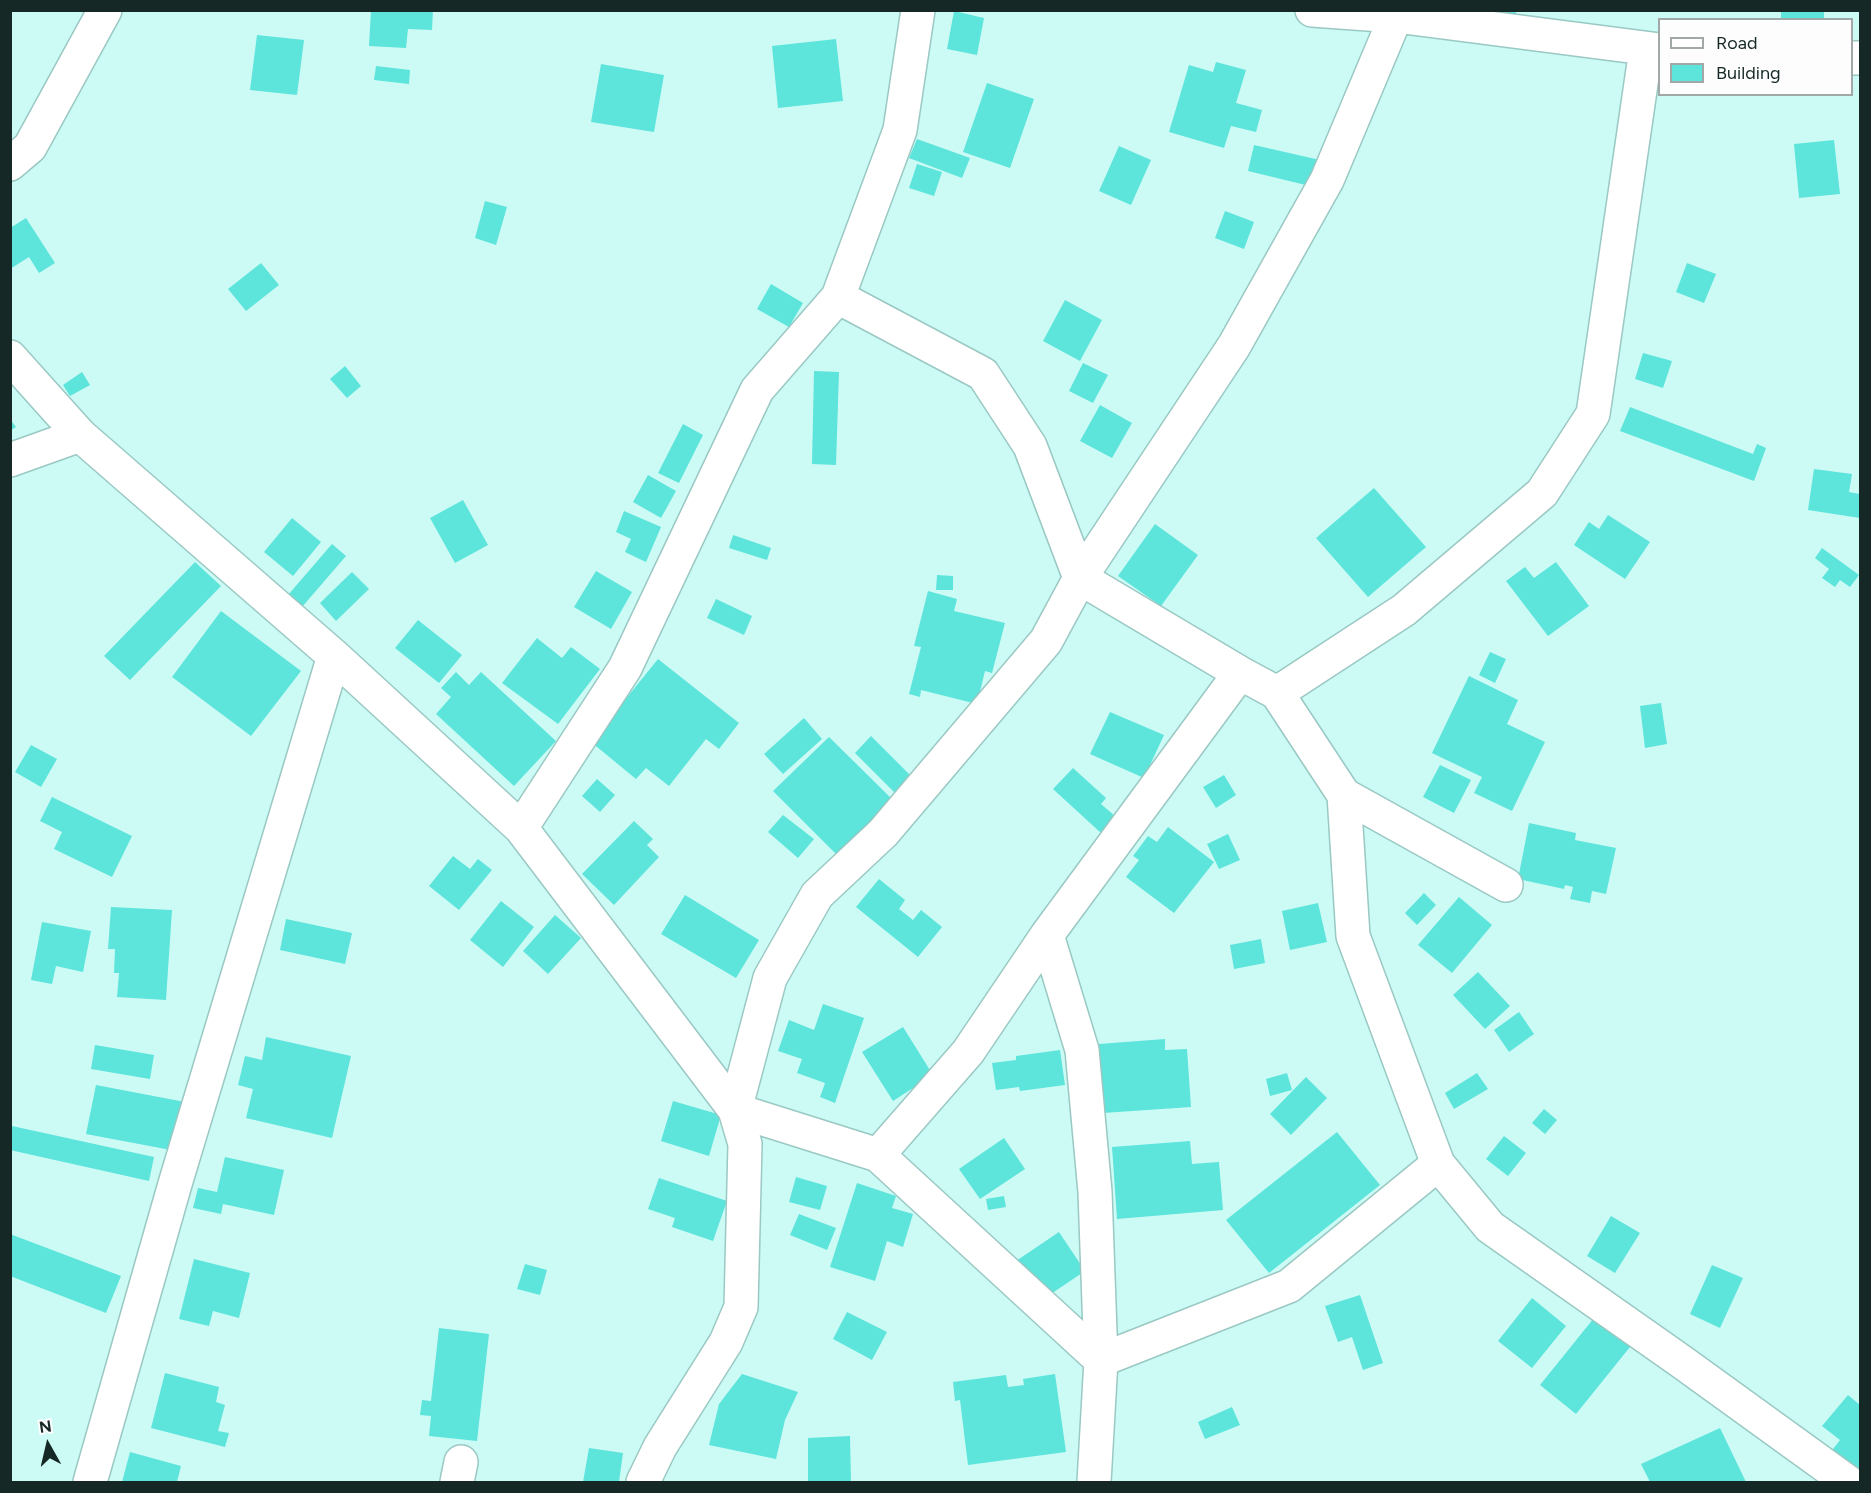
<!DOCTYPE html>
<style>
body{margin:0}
#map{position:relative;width:1871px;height:1493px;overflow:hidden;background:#ccfbf6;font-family:Figtree,sans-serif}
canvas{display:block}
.frame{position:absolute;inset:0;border:12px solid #162826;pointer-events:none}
.legend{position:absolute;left:1658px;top:18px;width:195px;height:78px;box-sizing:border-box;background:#fdfdfd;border:2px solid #a1a8a7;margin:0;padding:8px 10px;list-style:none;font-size:18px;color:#162826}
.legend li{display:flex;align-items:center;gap:12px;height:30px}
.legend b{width:30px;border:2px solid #a1a8a7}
.north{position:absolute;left:18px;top:1415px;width:60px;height:60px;-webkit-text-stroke:4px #fdfdfd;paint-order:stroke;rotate:352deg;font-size:16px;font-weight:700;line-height:24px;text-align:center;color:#162826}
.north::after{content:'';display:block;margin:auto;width:21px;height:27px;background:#162826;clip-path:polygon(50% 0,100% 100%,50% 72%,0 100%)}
</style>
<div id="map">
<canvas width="1871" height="1493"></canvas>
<div class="frame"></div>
<ul class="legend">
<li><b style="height:8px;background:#fff"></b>Road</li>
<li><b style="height:16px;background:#5de4db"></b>Building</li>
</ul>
<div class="north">N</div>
</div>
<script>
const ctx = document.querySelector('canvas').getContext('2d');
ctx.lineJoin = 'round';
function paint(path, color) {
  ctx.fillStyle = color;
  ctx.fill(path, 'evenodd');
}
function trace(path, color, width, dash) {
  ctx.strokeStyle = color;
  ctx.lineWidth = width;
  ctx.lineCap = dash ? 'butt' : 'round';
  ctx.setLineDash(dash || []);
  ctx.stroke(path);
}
paint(new Path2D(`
 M371 10H433L432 30 408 29 406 48 369 46Z
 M1496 10H1516V15L1496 13Z
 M1781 10H1824V20H1781Z
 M954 11 984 18 977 55 947 49Z
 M257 35 304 40 297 95 250 90Z
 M836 39 843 101 778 108 772 46Z
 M1216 62 1246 70 1236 103 1262 110 1256 132 1231 126 1224 148 1169 132 1189 65 1213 72Z
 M601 64 664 75 654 132 591 122Z
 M376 66 410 70 409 84 374 80Z
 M987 83 1034 99 1010 168 963 152Z
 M917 139 970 158 962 178 909 158Z
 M1834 140 1840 194 1799 198 1794 144Z
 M1254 145 1320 160 1314 187 1248 171Z
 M1119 146 1151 160 1131 205 1099 191Z
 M917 164 942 172 934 196 909 188Z
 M485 201 507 207 496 245 475 238Z
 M1225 211 1254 222 1244 249 1215 238Z
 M26 218 55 263 39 273 29 257 10 269V228Z
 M261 263 279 285 246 311 228 289Z
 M1687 263 1716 274 1704 303 1676 292Z
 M771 284 803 303 789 327 757 309Z
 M1065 300 1102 320 1080 361 1043 341Z
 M1643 353 1672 361 1663 388 1635 379Z
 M1083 363 1108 375 1093 403 1069 391Z
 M345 366 361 386 347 398 330 379Z
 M814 371 839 372 836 465 812 464Z
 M82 372 90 385 70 396 63 385Z
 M1100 405 1132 423 1112 458 1080 441Z
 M1630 407 1753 454 1757 444 1766 448 1754 481 1620 431Z
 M10 419 16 427 10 431Z
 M683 424 703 435 679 483 658 473Z
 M1814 469 1852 474 1849 492 1860 494V518L1808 510Z
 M648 475 676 491 661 518 633 502Z
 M1374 488 1426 547 1368 597 1316 538Z
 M463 500 488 545 455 563 430 518Z
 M624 511 661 527 646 562 625 552 631 539 616 532Z
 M1608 515 1650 542 1625 579 1574 545 1589 522 1599 529Z
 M292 518 321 542 293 576 264 552Z
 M1155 524 1198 555 1161 606 1118 576Z
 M733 535 771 548 767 560 729 548Z
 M332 544 346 556 302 607 288 595Z
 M1822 548 1859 575 1850 587 1840 580 1835 587 1822 578 1829 569 1815 558Z
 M195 562 221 586 130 680 104 656Z
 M1556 562 1589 606 1548 636 1506 581 1525 567 1534 578Z
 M596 571 632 592 611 629 574 607Z
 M352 572 369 589 336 621 320 603Z
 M937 575 953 576V590H936Z
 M928 591 957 599 954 611 1005 623 992 673 985 671 977 704 921 690 920 697 909 694 921 647 914 646Z
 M716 599 752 616 744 635 707 618Z
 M221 611 301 671 251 736 172 677Z
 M418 620 462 655 439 683 395 648Z
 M537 638 562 658 571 647 600 669 558 724 502 683Z
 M1490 652 1506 659 1495 683 1479 675Z
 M658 659 739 723 719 749 706 739 669 786 646 768 636 779 591 742Z
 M456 672 469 685 481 672 556 741 514 786 436 714 451 697 441 688Z
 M1469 676 1518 700 1507 724 1545 742 1512 811 1474 793 1482 777 1432 753Z
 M1661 703 1667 744 1645 748 1640 706Z
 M1110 712 1164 735 1144 778 1090 754Z
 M804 718 822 739 783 774 764 754Z
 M871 736 913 778 897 795 855 753Z
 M829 737 893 800 837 855 773 791Z
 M31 745 57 759 41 787 15 772Z
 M1440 765 1471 780 1454 813 1423 797Z
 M1073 768 1106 798 1101 804 1116 817 1101 833 1053 789Z
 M1224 775 1236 795 1216 808 1203 787Z
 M597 779 615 795 600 812 582 796Z
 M52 797 132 836 112 877 54 849 62 832 40 821Z
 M783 815 814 839 798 858 768 832Z
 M634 821 653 839 647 845 659 857 614 905 582 874Z
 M1529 823 1576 833 1575 840 1616 848 1606 894 1592 891 1590 903 1570 899 1573 887 1565 885 1564 889 1518 879Z
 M1168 827 1214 862 1174 913 1126 877 1139 860 1133 856 1148 836 1157 842Z
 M1228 834 1240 860 1219 869 1207 844Z
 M453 856 470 869 478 859 492 870 459 910 429 886Z
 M879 879 905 900 899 909 913 920 921 910 942 927 918 957 856 907Z
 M1424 893 1436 905 1417 925 1405 913Z
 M685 895 759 940 736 978 661 934Z
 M1459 897 1492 925 1452 973 1418 945Z
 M501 901 534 927 503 967 470 940Z
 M1318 903 1327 942 1290 950 1282 911Z
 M111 907 172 910 166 1000 117 997 119 973H114L115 949H108Z
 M555 915 581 938 548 974 523 951Z
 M286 919 352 933 345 964 280 950Z
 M42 922 91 931 83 972 56 966 52 984 31 980Z
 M1261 939 1265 963 1234 969 1230 945Z
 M1478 972 1510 1006 1485 1029 1453 995Z
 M823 1004 864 1018 835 1103 820 1097 825 1083 797 1073 802 1059 778 1051 789 1020 814 1030Z
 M1519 1012 1534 1034 1509 1052 1494 1030Z
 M903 1027 933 1075 893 1101 862 1052Z
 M266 1037 351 1056 332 1138 246 1118 253 1089 238 1085 245 1056 262 1060Z
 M1165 1039V1050L1187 1049 1191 1107 1103 1113 1099 1044Z
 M95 1045 154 1055 150 1079 91 1069Z
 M1060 1050 1065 1085 1020 1091 1019 1087 996 1090 992 1063 1016 1060V1056Z
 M1287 1073 1292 1090 1270 1096 1266 1079Z
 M1477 1073 1488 1089 1454 1109 1445 1093Z
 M1306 1077 1327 1098 1291 1135 1270 1114Z
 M96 1085 185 1102 176 1151 86 1134Z
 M673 1101 721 1115 709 1156 661 1141Z
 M1544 1109 1557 1120 1545 1134 1532 1123Z
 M12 1126 154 1157 149 1181 10 1150Z
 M1337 1132 1380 1185 1269 1273 1226 1220Z
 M1504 1136 1526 1153 1508 1176 1486 1159Z
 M1004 1138 1025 1169 980 1199 959 1169Z
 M1190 1141 1192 1164 1219 1162 1223 1210 1117 1219 1112 1147Z
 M225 1157 284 1170 274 1215 223 1204 221 1214 193 1208 198 1188 217 1192Z
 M796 1177 827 1186 820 1210 789 1202Z
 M659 1178 727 1201 713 1241 672 1227 675 1218 648 1209Z
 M857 1183 896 1196 892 1208 913 1214 903 1247 887 1241 875 1281 830 1267Z
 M1004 1196 1006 1207 988 1210 986 1199Z
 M799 1214 836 1228 827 1250 790 1235Z
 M1611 1216 1640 1233 1615 1273 1587 1256Z
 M1059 1232 1085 1271 1042 1300 1016 1261Z
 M10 1234 121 1276 106 1313 10 1276Z
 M194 1259 250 1273 239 1318 213 1311 209 1326 179 1319Z
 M525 1264 547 1270 540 1295 517 1289Z
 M1712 1265 1743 1278 1720 1328 1690 1314Z
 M1360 1295 1383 1363 1363 1370 1352 1337 1338 1342 1325 1306Z
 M1532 1298 1566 1326 1532 1368 1498 1341Z
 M847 1312 887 1332 872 1360 833 1339Z
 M1594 1318 1630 1347 1576 1414 1540 1385Z
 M439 1328 489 1334 477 1441 429 1436 431 1416 420 1415 422 1400 431 1401Z
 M165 1373 219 1387 216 1402 225 1405 218 1431 229 1433 225 1447 151 1428Z
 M742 1374 798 1392 785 1420 776 1459 709 1445 719 1404Z
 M1055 1374 1066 1452 968 1465 960 1400 955 1401 953 1382 1006 1375 1008 1387 1024 1385 1023 1379Z
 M1848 1395 1860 1405V1478L1830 1453 1840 1440 1822 1426Z
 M1232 1407 1240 1425 1205 1439 1198 1422Z
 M1720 1428 1746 1482H1650L1641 1464Z
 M850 1436 851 1482H808V1438Z
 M589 1448 623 1453 619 1482H583Z
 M130 1452 181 1466 177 1482H122Z`), '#5de4db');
const street = new Path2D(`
 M1312 10 1396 16 1660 50
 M1852 58H1860
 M10 164 30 147 105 10
 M838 297 983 374 1030 446 1080 578 1240 673 1277 693 1344 795 1506 885
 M10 357 80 435 334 656 521 828 735 1110 878 1155 1101 1360 1289 1286 1438 1164
 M10 460 80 435
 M1277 693 1404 610 1542 493 1593 414 1646 49
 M1344 795 1353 936 1438 1164 1490 1227 1682 1362 1848 1482
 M521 828 625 668 757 390 838 297 900 130 918 10
 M1047 935 1082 1050 1095 1192 1101 1360 1094 1482
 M878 1155 968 1052 1047 935 1240 673
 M90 1482 175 1184 334 656
 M457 1482 461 1462
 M643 1482 660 1447 726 1342 741 1307 745 1144 735 1110 770 978 817 895 883 833 1046 641 1080 578 1234 346 1327 180 1396 16`);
trace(street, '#9ac8c3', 36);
trace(street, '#fff', 33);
</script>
